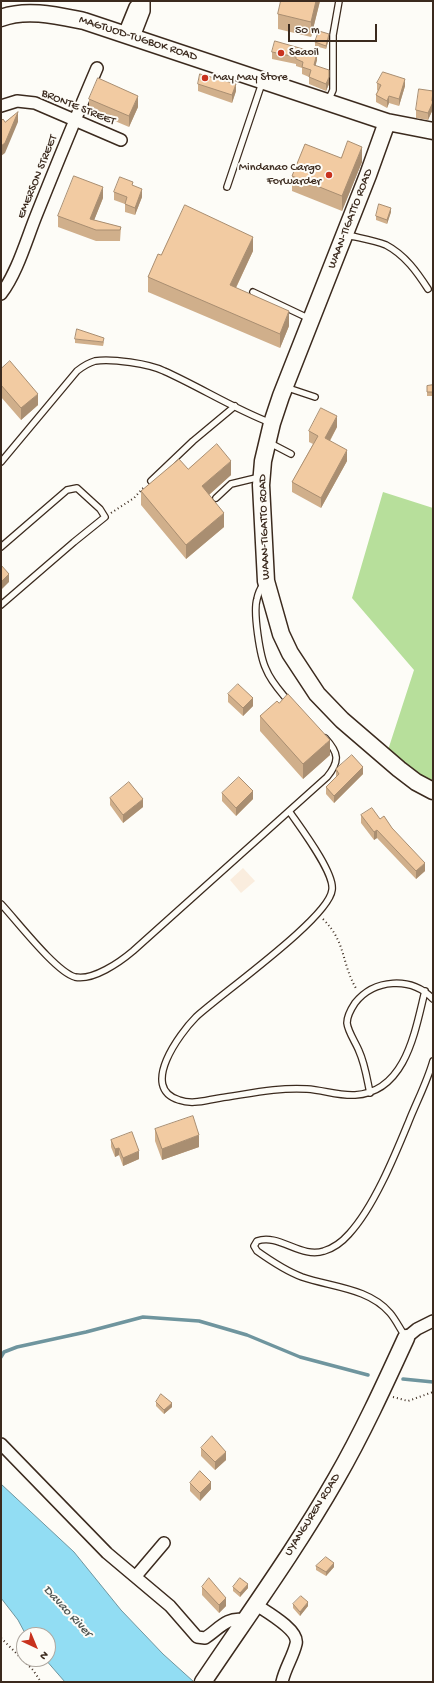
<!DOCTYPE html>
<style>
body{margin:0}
#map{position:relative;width:434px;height:1683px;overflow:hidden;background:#fdfcf7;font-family:"Gochi Hand",sans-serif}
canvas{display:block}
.frame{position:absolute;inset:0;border:2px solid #3b2a1e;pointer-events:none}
.north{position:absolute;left:16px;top:1627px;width:40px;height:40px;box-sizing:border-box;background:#fdfcf7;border:1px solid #afa8a0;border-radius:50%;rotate:136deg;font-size:11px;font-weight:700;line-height:16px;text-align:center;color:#3b2a1e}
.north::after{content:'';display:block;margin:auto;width:14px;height:18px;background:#c8321e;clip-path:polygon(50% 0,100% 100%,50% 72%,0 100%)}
.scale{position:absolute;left:288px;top:24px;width:89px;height:18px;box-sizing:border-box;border:2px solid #3b2a1e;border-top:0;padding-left:5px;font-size:12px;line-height:14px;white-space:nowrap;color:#3b2a1e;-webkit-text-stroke:3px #fdfcf7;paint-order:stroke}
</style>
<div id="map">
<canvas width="434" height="1683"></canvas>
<div class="frame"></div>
<div class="north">N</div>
<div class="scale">50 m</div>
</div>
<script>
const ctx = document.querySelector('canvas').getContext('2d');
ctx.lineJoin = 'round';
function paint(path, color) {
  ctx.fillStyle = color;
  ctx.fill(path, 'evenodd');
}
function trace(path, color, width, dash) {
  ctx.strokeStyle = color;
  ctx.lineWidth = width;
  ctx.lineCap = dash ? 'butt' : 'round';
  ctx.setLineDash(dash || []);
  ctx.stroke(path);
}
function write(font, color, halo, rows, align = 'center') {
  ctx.font = font + ' "Gochi Hand",sans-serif';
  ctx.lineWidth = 4;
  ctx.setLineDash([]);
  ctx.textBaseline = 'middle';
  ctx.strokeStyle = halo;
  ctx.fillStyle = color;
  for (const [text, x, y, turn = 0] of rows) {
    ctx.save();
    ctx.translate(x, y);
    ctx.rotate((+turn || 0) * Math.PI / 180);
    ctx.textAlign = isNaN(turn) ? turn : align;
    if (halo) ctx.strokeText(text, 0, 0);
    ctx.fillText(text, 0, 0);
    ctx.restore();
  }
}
paint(new Path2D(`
 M243 868 255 881 241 893 230 880Z`), '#faedde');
paint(new Path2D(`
 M383 492 433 508V784L416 775 388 750 414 670 352 598Z`), '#b7df9b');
const water = new Path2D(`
 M1 1484 74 1552 121 1610 163 1654 194 1682H65L45 1659H48V1635H26L18 1620 1 1598Z`);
paint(water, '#92ddf3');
trace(water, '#6f959e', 1);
trace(new Path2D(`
 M1 1357 4 1352 17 1347 86 1332 143 1317 199 1321 247 1335 300 1357 368 1375
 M403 1379 433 1382`), '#6f959e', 3.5);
const lane = new Path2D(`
 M328 101 333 90V35L339 1
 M227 187 262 83
 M347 235C359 238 374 240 386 245 405 255 417 272 428 289
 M253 292 310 319
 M285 387 315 397
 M268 442 291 454
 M1 462 77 371C82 367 88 363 95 361 111 358 150 364 164 371 200 387 234 409 271 423
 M151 481 193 441 235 406
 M216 498 231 484 260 477
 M1 547 67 490 77 488 100 509 105 517 74 542 1 605
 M263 585C260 589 258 594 257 599 253 612 260 657 266 669 271 682 281 692 289 702
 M289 811C300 827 335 873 332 890 329 918 222 993 196 1017 180 1033 139 1088 179 1100 193 1105 206 1100 220 1098 248 1094 278 1087 307 1089 323 1090 339 1096 355 1095 406 1092 415 1031 425 991
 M1 904C17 921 56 972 75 977 93 981 120 962 133 951L327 777C340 761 339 753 325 738
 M370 1093C367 1079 365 1064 359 1051 356 1043 348 1032 347 1023 347 1016 351 1009 355 1003 374 979 411 976 433 999
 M405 1336C400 1329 396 1320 390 1313 369 1288 331 1287 302 1277 286 1271 271 1261 257 1251L254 1246 257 1241C279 1233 301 1259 324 1251 334 1248 342 1242 349 1234 374 1207 395 1155 409 1121 417 1101 427 1082 433 1061`);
const street = new Path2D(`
 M124 34 135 7 140 1
 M134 37 144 11V1
 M1 106 17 101 35 103 121 140
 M1 294C17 273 26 241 36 216 56 166 76 117 97 68
 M406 1338 417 1329 433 1321
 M1 1444 107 1553 170 1606 197 1637 205 1638C218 1630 227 1616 244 1620
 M136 1576 164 1543
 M255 1604C265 1611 300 1630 296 1644 293 1657 285 1668 282 1682`);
const secondary = new Path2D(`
 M1 18C27 8 59 16 84 21L387 122 433 131
 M387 122 368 175 281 396 272 423 263 461 261 485 266 581 281 634 290 653 317 694 342 720 399 769 416 782 433 791
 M203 1682C248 1615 296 1549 336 1479 362 1434 384 1386 406 1338`);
trace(lane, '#3b2a1e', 8);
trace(street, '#3b2a1e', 14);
trace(secondary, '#3b2a1e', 19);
trace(new Path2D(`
 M111 513 134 498 145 486
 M323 919C347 943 341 964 357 990
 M393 1397 408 1401 433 1392
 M1 1638 33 1670 41 1682`), '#3b2a1e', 2, [1, 3]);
trace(lane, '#fdfcf7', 5.5);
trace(street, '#fdfcf7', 11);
trace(secondary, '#fdfcf7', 16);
paint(new Path2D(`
 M281 1H320L311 37 278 29V14Z
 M329 38 326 49 315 46V42Z
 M272 52 317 60 315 65 329 84 326 91 309 84V77L302 74V68L296 66V64L272 59Z
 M377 83 405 86 399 106 389 103 387 108 376 102V95L378 91 377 90Z
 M198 84 236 91 232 103 198 91Z
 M89 99 138 107 129 127 89 110Z
 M433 109 428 120 416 118V110Z
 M341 158 362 162 342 211 292 191V176Z
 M133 186 142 197 135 215 125 212V204L114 200V192Z
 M103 198 94 220 121 227 120 241H96L58 227V216Z
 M391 212 387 224 376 220V216Z
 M253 251 236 288 289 326 280 348 148 292V277L161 255Z
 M75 339 104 342 103 346 75 343Z
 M1 369 38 405 21 420 1 397Z
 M433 385V396H427V386Z
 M337 427 330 441 347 461 321 508 292 492V482L313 444 309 442V431Z
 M188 469 231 475 209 495 224 527 186 559 141 505V491Z
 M228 694 253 706 243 716 228 702Z
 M260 716 330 755 303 779 260 731Z
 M336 769 363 774 334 803 326 794V787L336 777Z
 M222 793 253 799 236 816 222 801Z
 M110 798 143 807 123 823 110 805Z
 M361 815 380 819 425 871 416 879 377 838 374 840 361 823Z
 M155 1129 199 1147 162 1160 155 1141Z
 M111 1140 139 1159 123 1166 119 1155 115 1157 111 1147Z
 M156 1402 172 1407 164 1414 156 1406Z
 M201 1448 226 1460 215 1470 201 1456Z
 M190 1483 211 1489 200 1501 190 1491Z
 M316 1566 334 1567 326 1576 316 1570Z
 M202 1587 226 1606 219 1613 202 1595Z
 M233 1587 248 1588 240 1597 233 1591Z
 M293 1604 308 1606 300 1616 293 1608Z`), '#d0af8b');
paint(new Path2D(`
 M316 1H320L311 37V22Z
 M329 34V38L326 49V46Z
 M317 53V60L314 72V65Z
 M329 77V84L326 91V84Z
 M405 79V86L399 106V99Z
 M236 84V91L232 103V95Z
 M433 92V109L428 120V113L432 101Z
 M138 96V107L129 127V116Z
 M389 96V103L387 108V101Z
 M18 112V122L5 153 1 156V146Z
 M362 147V162L342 211V196Z
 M103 187V198L91 228 90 219Z
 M142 189V197L135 215V208Z
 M391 208V212L387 224V220Z
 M253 237V251L230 300V285Z
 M289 311V326L280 348V334Z
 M38 394V405L21 420V408Z
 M337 416V427L325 449V438Z
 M347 450V461L321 508V498Z
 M231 461V475L202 501V486Z
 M224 513V527L186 559V545Z
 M9 574V582L1 590V582Z
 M253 698V706L243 716V708Z
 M330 740V755L303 779V764Z
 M363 767V774L334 803V796Z
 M253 791V799L236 816V808Z
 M143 799V807L123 823V815Z
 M377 830V838L374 840V832Z
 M425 863V871L416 879V871Z
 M199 1135V1147L162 1160V1149Z
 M119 1148V1155L115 1157V1149Z
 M139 1151V1159L123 1166V1158Z
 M172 1403V1407L164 1414V1410Z
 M226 1452V1460L215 1470V1462Z
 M211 1482V1489L200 1501V1493Z
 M334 1563V1567L326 1576V1572Z
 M248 1584V1588L240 1597V1593Z
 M226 1598V1606L219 1613V1605Z
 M308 1602V1606L300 1616V1612Z`), '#a98e71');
const building = new Path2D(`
 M281 1H316L311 22 278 14Z
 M319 31 329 34 326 46 315 42Z
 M275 41 317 53 314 65 329 70V77L326 84 309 77 311 70 302 67 303 62 296 59V57L272 52Z
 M383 72 405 79 399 99 389 96 387 101 376 95 381 85 377 83Z
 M200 74 236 84 232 95 198 84Z
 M98 78 138 96 129 116 89 99Z
 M419 89 433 91 432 101 433 102 428 113 416 110Z
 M18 112 5 143 1 146V121L3 119 5 122Z
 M348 141 362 147 342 196 292 176 305 144 341 158Z
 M74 176 103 187 90 219 121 227 120 230H96L58 216Z
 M120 177 133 182 132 185 142 189 135 208 125 204 127 197 114 192Z
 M379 204 391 208 387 220 376 216Z
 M185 205 253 237 230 285 289 311 280 334 148 277 158 254 161 255Z
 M77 329 104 338 103 342 75 339Z
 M10 361 38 394 21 408 1 385V369Z
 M433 385V392H427V386Z
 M321 408 337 416 325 438 347 450 321 498 292 482 318 436 309 431Z
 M217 444 231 461 202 486 224 513 186 545 141 491 179 459 188 469Z
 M1 565 9 574 1 582Z
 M238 684 253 698 243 708 228 694Z
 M288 694 330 740 303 764 260 716 277 701 279 703Z
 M352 755 363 767 334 796 326 787 339 774 336 769Z
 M239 777 253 791 236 808 222 793Z
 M129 782 143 799 123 815 110 798Z
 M372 808 380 819 384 816 392 828 425 863 416 871 377 830 374 832 361 815Z
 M193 1116 199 1135 162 1149 155 1129Z
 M132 1132 139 1151 123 1158 119 1148 115 1149 111 1140Z
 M161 1394 172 1403 164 1410 156 1402Z
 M212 1436 226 1452 215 1462 201 1448Z
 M200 1471 211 1482 200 1493 190 1483Z
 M326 1557 334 1563 326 1572 316 1566Z
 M209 1578 226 1598 219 1605 202 1587Z
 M240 1578 248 1584 240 1593 233 1587Z
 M301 1596 308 1602 300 1612 293 1604Z`);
paint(building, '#f2cba2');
trace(building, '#a98e71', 1);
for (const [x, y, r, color] of [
 [281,53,4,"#c8321e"],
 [205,78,4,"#c8321e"],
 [329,175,4,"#c8321e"]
]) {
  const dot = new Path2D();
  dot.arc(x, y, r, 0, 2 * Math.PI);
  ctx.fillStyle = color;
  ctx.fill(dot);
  trace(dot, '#fdfcf7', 1.5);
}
write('12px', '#3b2a1e', '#fdfcf7', [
 ["MAGTUOD-TUGBOK ROAD",138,39,18],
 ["BRONTE STREET",78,108,22],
 ["EMERSON STREET",38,177,-68],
 ["WAAN-TIGATTO ROAD",351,219,-69],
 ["WAAN-TIGATTO ROAD",265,527,-92],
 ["UYANGUREN ROAD",313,1515,-58]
]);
write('12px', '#3b2a1e', '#fdfcf7', [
 ["Seaoil",289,53],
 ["May May Store",213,78],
 ["Mindanao Cargo",321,168,"right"],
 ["Forwarder",321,182,"right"]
], 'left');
write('italic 13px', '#515753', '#fdfcf7', [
 ["Davao River",67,1612,47]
]);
</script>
